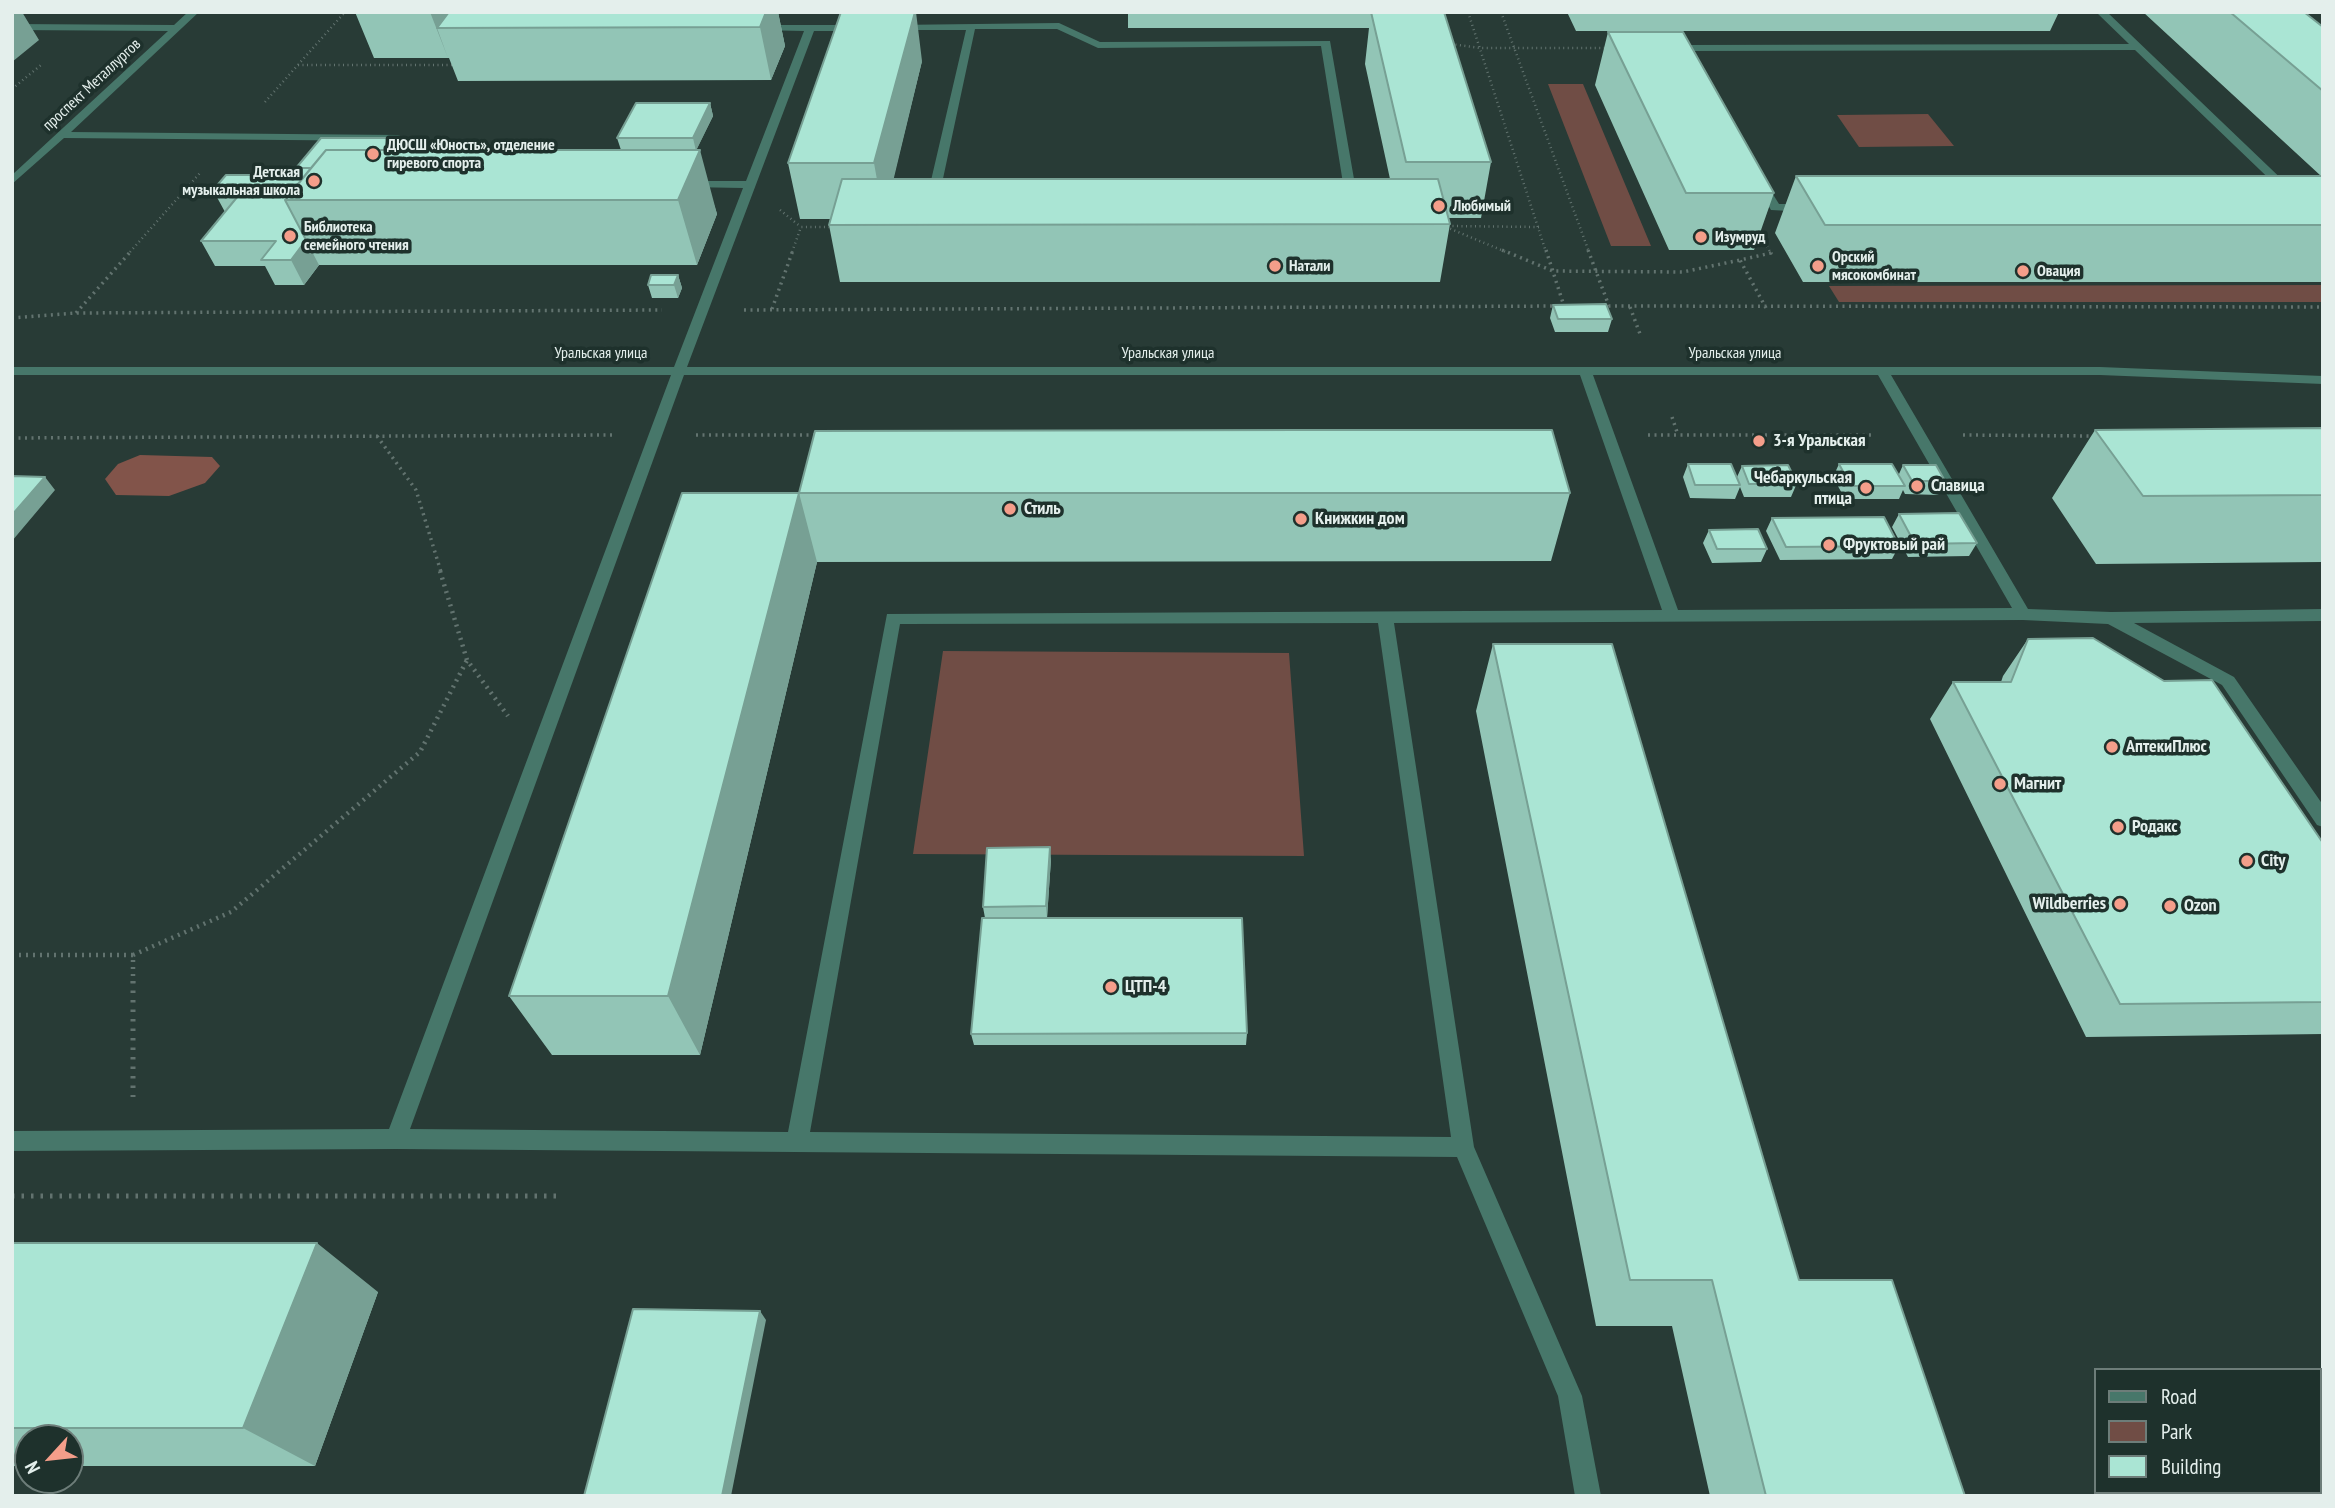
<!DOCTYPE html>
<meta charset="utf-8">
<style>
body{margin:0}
#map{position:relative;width:2335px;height:1508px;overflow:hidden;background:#283b36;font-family:"PT Sans Narrow",sans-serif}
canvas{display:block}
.frame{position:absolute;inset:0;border:14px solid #e4efec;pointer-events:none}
.legend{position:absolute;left:2094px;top:1368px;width:228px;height:126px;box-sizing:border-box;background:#1e312c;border:2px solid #6d7d79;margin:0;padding:9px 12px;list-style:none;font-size:21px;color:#e4efec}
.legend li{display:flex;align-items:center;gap:14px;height:35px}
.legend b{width:35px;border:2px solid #6d7d79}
.north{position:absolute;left:14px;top:1424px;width:70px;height:70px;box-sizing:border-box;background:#1e312c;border:2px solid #6d7d79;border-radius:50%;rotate:243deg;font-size:19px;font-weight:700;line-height:28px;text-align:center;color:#e4efec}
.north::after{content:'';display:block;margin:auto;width:24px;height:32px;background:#f49e8a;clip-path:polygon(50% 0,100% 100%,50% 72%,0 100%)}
</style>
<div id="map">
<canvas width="2335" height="1508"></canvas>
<div class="frame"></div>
<ul class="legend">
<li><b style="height:9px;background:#47776a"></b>Road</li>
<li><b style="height:19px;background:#704d45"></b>Park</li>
<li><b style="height:19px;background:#aae5d4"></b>Building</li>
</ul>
<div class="north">N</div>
</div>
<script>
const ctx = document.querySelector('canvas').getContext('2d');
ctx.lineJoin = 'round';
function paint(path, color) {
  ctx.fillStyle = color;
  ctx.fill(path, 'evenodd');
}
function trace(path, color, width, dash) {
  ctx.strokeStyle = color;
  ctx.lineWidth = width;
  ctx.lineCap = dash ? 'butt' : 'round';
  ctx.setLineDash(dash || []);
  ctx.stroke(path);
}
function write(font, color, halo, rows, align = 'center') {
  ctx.font = font + ' "PT Sans Narrow",sans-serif';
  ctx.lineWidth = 7;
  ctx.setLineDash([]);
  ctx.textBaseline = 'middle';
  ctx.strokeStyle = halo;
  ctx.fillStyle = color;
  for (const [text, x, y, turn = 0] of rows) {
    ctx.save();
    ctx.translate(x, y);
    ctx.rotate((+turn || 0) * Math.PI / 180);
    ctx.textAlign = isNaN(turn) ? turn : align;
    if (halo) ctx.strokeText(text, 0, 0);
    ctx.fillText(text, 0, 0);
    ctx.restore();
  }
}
paint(new Path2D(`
 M1548 84H1583L1651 246H1611Z
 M1928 114 1954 146 1859 147 1837 115Z
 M2323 285V302H1839L1829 286Z
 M943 651 1289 653 1304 856 913 854Z`), '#704d45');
paint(new Path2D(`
 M140 455 212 457 220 466 205 483 169 496 116 495 105 479 118 464Z`), '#82544a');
trace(new Path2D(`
 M1468 12 1546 252
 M1501 12 1589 252
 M1451 44 1480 48H1607
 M298 65H457
 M12 89 41 65
 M265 102 345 12
 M780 210 801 227
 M1448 226 1539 227
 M1446 227 1506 252
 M1765 242 1770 252
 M130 252 200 173
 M792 252 801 227H833`), '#62736f', 2.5, [1, 3.5]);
trace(new Path2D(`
 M1502 250 1553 271 1683 272 1740 260
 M1546 250 1564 306
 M1588 250 1609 306
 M1602 306 2323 307
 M1630 307 1640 334
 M1766 308 1740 260 1771 253 1769 250
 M772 309 793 250
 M744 310 1558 306
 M76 313 132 250
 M12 318 75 313 662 310
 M1672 417 1678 435
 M696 435H817
 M1648 435H1874
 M1963 435 2094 436
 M377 436 416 490 441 572
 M12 438 614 435`), '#62736f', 3.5, [2, 4.5]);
trace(new Path2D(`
 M440 571 467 660 508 716
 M12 955H133V983
 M133 955 231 912 420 752 467 660`), '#62736f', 4.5, [2, 5]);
trace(new Path2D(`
 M133 981V1097
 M12 1196H562`), '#62736f', 5, [2.5, 7]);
paint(new Path2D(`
 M188 12H199L71 132 398 135 455 158 445 160 397 141 64 138 12 184V175L168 31 12 30V24L174 25Z
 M2096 12H2107L2292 189V193H2284L2135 50 1692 51 1698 63 1693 66 1689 65 1680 48 1685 45 2129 44Z
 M1059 23 1100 42 1330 41 1358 202 1352 205 1346 202 1321 46 1098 48 1057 29H975L938 202 928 204 926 202 966 30H896L893 29V25Z
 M759 25H857L862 28 857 31H814L687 367H2100L2323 376V384L2100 375H1891L2028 609 2111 612 2323 609V621L2134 623 2234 677 2323 805V827L2317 825 2222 685 2108 624 2023 620 1394 623 1474 1147 1582 1396 1601 1496H1575L1558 1396 1457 1157 396 1149 12 1151V1131L389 1129 671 375H12V367H674L743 188 687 187 681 184 687 181H746L804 31 756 30V26ZM684 375H1580L1662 610 887 614 788 1132 410 1129ZM1593 375H1878L2012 608 1678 610ZM1378 623 1451 1137 810 1132 900 624Z
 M1756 180H1764L1779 204H1808L1814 208 1808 212 1771 210 1754 182Z`), '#47776a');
paint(new Path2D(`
 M355 12H778L785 46 771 80 458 81 449 58H374Z
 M1128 12H1444L1491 162 1481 218H1448L1450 224 1440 282H840L829 225 830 219H800L788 163 922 61 893 179H1390L1365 64 1369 28H1128Z
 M1567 12H2059L2050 31H1576Z
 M2143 12H2304L2323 27V282H1803L1775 233 1796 176H2321Z
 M1608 32 1774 193 1754 250H1669L1595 85Z
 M710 103 713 116 696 150 717 214 697 265H319L304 285H275L265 266H215L201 241 225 212 213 190 296 168 393 138 398 150H621L617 138Z
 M678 275 682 288 678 298H652L648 285Z
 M1553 305 1612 319 1608 332H1555L1550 318Z
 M2323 428V562L2096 564 2052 498 2095 430Z
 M1688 464 1737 477 1742 466 1797 483 1791 497H1744L1740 487 1735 499 1690 498 1683 477Z
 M1839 464 1899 474 1903 465 1945 481 1938 495 1905 494 1903 490 1899 499H1845L1833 477Z
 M682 493H1570L1551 561 817 562 700 1055H552L509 996Z
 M1899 514 1977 543 1969 556 1908 557 1892 527Z
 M1772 518 1899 546 1892 559 1780 560 1766 531Z
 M1709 530 1767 549 1761 562 1712 563 1703 543Z
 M2028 639 2323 843V1034L2086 1037 1930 719 1953 682H2001L2003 676Z
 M1493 644 1799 1280 1965 1496H1710L1672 1326H1596L1476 711Z
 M1051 859 1047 918 1247 1033 1246 1045H974L971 1034 985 918 983 907Z
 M12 1243 378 1292 315 1466H70V1438H28V1466H12Z`), '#92c5b6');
paint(new Path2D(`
 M12 12H22L39 40 12 62Z
 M430 12H483L437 28 448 58Z
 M766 12H778L785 46 771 80 760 27Z
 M915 12H916L922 61 884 219 874 163Z
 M710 103 713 116 696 151 693 138Z
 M393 138 399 150 361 180Z
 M700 150 717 214 697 265 678 200Z
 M306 240 319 265 304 285 291 260Z
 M678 275 682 288 678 298 674 285Z
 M45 477 55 490 12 541V515Z
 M799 493 817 562 700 1055 668 996Z
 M1050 847 1051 859 1047 918 1046 906Z
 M317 1243 378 1292 315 1466 243 1428Z
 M760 1311 766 1320 731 1496H722Z`), '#77a094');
const building = new Path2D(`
 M449 12H766L760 27 437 28Z
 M841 12H915L874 163H788Z
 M1371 12H1444L1491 162H1406Z
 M2230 12H2304L2323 27V91Z
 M1608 32H1683L1774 193H1686Z
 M636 103H710L693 138H617Z
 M321 138H393L384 150H326L311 168H296Z
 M326 150H700L678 200H285Z
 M264 168H311L285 200 306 240 291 260H261L276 241H201L243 190H213L226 175H258Z
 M1796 176H2323V225H1825Z
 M842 179H1438L1450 224 829 225Z
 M651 275H678L674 285H648Z
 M1606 304 1612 319H1558L1553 305Z
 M2323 428V495L2143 496 2095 430Z
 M1297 430H1552L1570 493H799L815 431Z
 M1688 464H1731L1740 485H1695Z
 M1839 464H1892L1905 486H1851Z
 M1788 465 1797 483 1749 484 1742 466Z
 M1903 465H1936L1945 481H1912Z
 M12 476 45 477 12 515Z
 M682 493H799L668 996H509Z
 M1959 513 1977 543 1915 544 1899 514Z
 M1884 517 1899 546 1786 547 1772 518Z
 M1758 529 1767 549H1717L1709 530Z
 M2093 638 2164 681 2212 680 2323 843V1002L2120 1004 1953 682H2011L2028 639Z
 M1493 644H1612L1799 1280H1892L1965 1496H1766L1712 1280H1630Z
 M1050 847 1046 906 983 907 987 848Z
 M982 918H1242L1247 1033 971 1034Z
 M12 1243H317L243 1428H12Z
 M633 1309 760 1311 722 1496H584Z`);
paint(building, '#aae5d4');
trace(building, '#77a094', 2);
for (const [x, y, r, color] of [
 [373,154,7,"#f49e8a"],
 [314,181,7,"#f49e8a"],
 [1439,206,7,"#f49e8a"],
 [290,236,7,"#f49e8a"],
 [1701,237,7,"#f49e8a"],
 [1275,266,7,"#f49e8a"],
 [1818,266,7,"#f49e8a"],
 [2023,271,7,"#f49e8a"],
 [1759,441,7,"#f49e8a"],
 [1917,486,7,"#f49e8a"],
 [1866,488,7,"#f49e8a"],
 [1010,509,7,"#f49e8a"],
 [1301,519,7,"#f49e8a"],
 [1829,545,7,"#f49e8a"],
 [2112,747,7,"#f49e8a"],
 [2000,784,7,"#f49e8a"],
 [2118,827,7,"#f49e8a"],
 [2247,861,7,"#f49e8a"],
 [2120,904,7,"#f49e8a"],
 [2170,906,7,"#f49e8a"],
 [1111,987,7,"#f49e8a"]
]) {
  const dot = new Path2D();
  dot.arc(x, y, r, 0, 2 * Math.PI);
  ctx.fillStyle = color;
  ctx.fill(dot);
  trace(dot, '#1e312c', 2.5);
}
write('16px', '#e4efec', '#1e312c', [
 ["проспект Металлургов",92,85,-43],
 ["Уральская улица",601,353],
 ["Уральская улица",1168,353],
 ["Уральская улица",1735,353]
]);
write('bold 16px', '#e4efec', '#1e312c', [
 ["ДЮСШ «Юность», отделение",387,145],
 ["гиревого спорта",387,163],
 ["Детская",300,172,"right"],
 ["музыкальная школа",300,190,"right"],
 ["Любимый",1453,206],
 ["Библиотека",304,227],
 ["семейного чтения",304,245],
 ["Изумруд",1715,237],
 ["Орский",1832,257],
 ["мясокомбинат",1832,275],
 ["Натали",1289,266],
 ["Овация",2037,271]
], 'left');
write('bold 18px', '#e4efec', '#1e312c', [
 ["3-я Уральская",1773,441],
 ["Чебаркульская",1852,478,"right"],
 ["птица",1852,499,"right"],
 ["Славица",1931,486],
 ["Стиль",1024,509],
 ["Книжкин дом",1315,519],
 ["Фруктовый рай",1843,545],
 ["АптекиПлюс",2126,747],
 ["Магнит",2014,784],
 ["Родакс",2132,827],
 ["City",2261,861],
 ["Wildberries",2106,904,"right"],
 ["Ozon",2184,906],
 ["ЦТП-4",1125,987]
], 'left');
</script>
